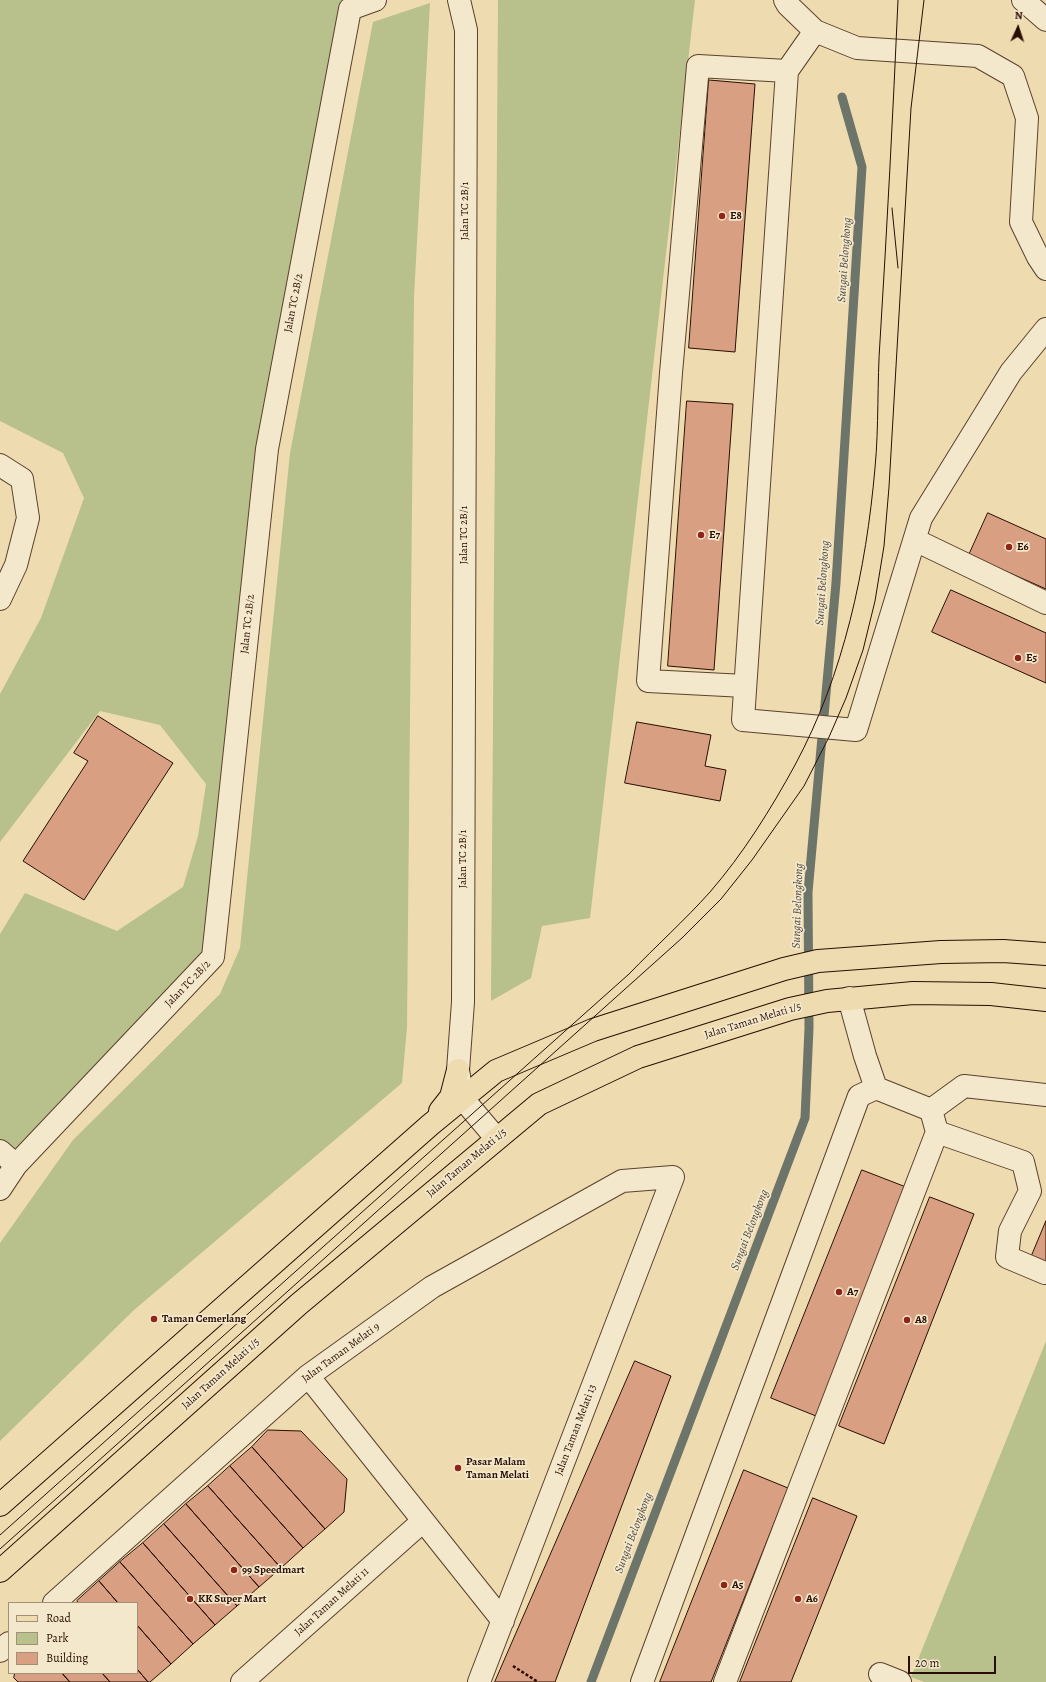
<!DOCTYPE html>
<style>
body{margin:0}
#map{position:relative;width:1046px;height:1682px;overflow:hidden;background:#eedcb0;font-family:Alegreya,serif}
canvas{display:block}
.legend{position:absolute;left:8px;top:1602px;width:130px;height:72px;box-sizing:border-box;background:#f4e8cc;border:1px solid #a3907b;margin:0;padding:5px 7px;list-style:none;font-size:12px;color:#290d02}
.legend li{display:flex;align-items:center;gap:8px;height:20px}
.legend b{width:20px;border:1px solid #a3907b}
.north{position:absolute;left:998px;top:8px;width:40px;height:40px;-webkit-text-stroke:3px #f4e8cc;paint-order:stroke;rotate:3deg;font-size:11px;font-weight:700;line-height:16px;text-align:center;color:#290d02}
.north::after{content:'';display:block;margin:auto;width:14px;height:18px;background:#290d02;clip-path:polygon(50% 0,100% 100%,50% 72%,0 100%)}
.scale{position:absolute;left:908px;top:1656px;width:88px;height:18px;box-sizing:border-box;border:2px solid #290d02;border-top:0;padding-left:5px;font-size:12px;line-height:14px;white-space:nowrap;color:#290d02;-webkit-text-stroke:3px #f4e8cc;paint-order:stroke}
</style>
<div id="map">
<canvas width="1046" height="1682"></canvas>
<ul class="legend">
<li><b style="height:5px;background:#eedcb0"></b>Road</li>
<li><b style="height:11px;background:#b8c08b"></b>Park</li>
<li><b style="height:11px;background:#d89f82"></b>Building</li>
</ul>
<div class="north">N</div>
<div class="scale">20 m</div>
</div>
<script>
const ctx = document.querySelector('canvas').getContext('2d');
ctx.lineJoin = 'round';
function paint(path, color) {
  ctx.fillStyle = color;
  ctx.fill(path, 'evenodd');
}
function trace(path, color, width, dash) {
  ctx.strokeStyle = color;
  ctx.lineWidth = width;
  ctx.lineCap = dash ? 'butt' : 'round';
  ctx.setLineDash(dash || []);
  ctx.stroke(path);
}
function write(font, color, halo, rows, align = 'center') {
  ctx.font = font + ' Alegreya,serif';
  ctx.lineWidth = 3.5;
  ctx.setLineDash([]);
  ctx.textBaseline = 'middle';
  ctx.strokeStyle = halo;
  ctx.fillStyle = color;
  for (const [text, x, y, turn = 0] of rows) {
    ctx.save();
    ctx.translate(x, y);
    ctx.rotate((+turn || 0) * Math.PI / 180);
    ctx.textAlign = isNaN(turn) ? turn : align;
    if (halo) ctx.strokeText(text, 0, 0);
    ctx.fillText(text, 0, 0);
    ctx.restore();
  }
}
paint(new Path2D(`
 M0 0H350L325 78 256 486 212 926 197 983 14 1173 0 1166V934L25 893 117 931 183 887 198 836 206 784 160 725 100 711 0 842V694L41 618 84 498 63 453 0 421Z
 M498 0H695L590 918 542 926 531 978 491 1001Z
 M430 3 414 297 407 1027 402 1083 134 1310 0 1441V1243L73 1140 220 994 240 948 290 453 373 22Z
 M1046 1341V1682H924L911 1677Z`), '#b8c08b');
trace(new Path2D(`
 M591 1682 805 1118 809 1028 808 892 836 583 862 167 842 97`), '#6d756a', 9);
const building = new Path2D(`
 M709 80 755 84 735 352 689 348Z
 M687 401 733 404 714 670 668 666Z
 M988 513 1046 539V589L969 555Z
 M951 590 1046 633V683L932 632Z
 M98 716 173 763 84 900 23 861 88 761 74 753Z
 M637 722 711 735 705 766 726 770 720 801 625 783Z
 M862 1170 906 1187 816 1416 771 1398Z
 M930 1197 974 1214 884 1444 839 1426Z
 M1046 1221V1266L1030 1260Z
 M635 1361 671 1376 555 1682H495Z
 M268 1430 301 1431 347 1479 344 1512 325 1529 252 1447Z
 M252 1447 325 1529 303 1548 230 1466Z
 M230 1466 303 1548 281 1568 208 1486Z
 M744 1470 788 1488 711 1682H660Z
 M208 1486 281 1568 259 1587 186 1504Z
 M813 1498 857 1516 791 1682H740Z
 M186 1504 259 1587 237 1606 164 1524Z
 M164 1524 237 1606 215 1625 143 1543Z
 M143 1543 215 1625 193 1644 120 1562Z
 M120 1562 193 1644 171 1664 137 1625V1603H118L99 1581Z
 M99 1581 118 1603H78L77 1601Z
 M137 1625 171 1664 150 1682H148L137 1669Z
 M137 1669 148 1682H110L102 1673H137Z
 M15 1673H62L70 1682H18L14 1678Z
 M62 1673H102L110 1682H70Z`);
paint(building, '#d89f82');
trace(building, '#290d02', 1);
const minor = new Path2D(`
 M459 0 466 30 463 1002 458 1070 463 1099 496 1138
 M785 0 788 5 815 31 857 48 978 56 1013 76 1027 118 1021 222 1038 257 1046 269
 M1023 0 1046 20
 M815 31 787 71 743 720 856 730 921 518 1011 372 1046 329
 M0 465 22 479 28 518 16 565 0 599
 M915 540 1046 603
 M745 686 648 681 671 373 698 66 787 71
 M849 998 865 1056 876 1088 931 1110 937 1132 1023 1162 1030 1191 1010 1231 1007 1257 1045 1273
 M931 1110 964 1086 1046 1095
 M0 1151 16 1165
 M0 1189 16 1165 213 957 267 449 350 9 375 0
 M308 1376 503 1621
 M54 1603 308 1376 432 1287 622 1181 673 1177 479 1682
 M0 1651 9 1643
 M880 1674 900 1682
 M242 1682 423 1521
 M642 1682 859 1096 876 1088
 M725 1682 937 1132`);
const major = new Path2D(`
 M440 1111 451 1097 458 1070
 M0 1505 430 1125 496 1071 593 1030 784 969 818 961 941 952 1003 951 1046 954
 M0 1571 299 1304 539 1104 638 1057 790 1009 827 1001 913 993 991 994 1046 1000`);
trace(minor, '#5a412e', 24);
trace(major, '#290d02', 24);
trace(new Path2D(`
 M513 1666 538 1682`), '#290d02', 2.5, [3, 2]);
trace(minor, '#f4e8cc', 22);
trace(major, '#eedcb0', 22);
trace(new Path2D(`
 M892 208 898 268
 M0 1535 629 974C656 946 685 920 710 892 743 854 771 809 795 765 844 674 866 570 875 468 879 426 877 383 880 341 887 228 893 114 898 0
 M0 1549 682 938 721 899 752 860 804 786 829 737 846 698 863 650 875 601 884 546 889 487 911 108 924 0`), '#290d02', 1);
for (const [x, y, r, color] of [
 [722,216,4,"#8f2418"],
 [701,535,4,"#8f2418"],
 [1009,547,4,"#8f2418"],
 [1018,658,4,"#8f2418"],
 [839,1292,4,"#8f2418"],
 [154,1319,4,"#8f2418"],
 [907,1320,4,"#8f2418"],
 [458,1468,4,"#8f2418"],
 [234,1570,4,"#8f2418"],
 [724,1585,4,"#8f2418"],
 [190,1599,4,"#8f2418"],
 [798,1599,4,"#8f2418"]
]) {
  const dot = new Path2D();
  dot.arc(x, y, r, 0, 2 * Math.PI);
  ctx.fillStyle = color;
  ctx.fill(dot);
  trace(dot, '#f4e8cc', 1.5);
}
write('11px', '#290d02', '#f4e8cc', [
 ["Jalan TC 2B/1",465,211,-90],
 ["Jalan TC 2B/2",294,303,-79],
 ["Jalan TC 2B/1",464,535,-90],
 ["Jalan TC 2B/2",248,624,-84],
 ["Jalan TC 2B/1",463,859,-90],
 ["Jalan TC 2B/2",188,984,-46],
 ["Jalan Taman Melati 1/5",753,1021,-17],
 ["Jalan Taman Melati 1/5",467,1163,-40],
 ["Jalan Taman Melati 9",341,1353,-36],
 ["Jalan Taman Melati 1/5",221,1374,-42],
 ["Jalan Taman Melati 13",576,1430,-69],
 ["Jalan Taman Melati 11",332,1602,-42]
]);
write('bold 11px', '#290d02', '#f4e8cc', [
 ["E8",730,216],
 ["E7",709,535],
 ["E6",1017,547],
 ["E5",1026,658],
 ["A7",847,1292],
 ["Taman Cemerlang",162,1319],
 ["A8",915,1320],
 ["Pasar Malam",466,1462],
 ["Taman Melati",466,1475],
 ["99 Speedmart",242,1570],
 ["A5",732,1585],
 ["KK Super Mart",198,1599],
 ["A6",806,1599]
], 'left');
write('italic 12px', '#514a3f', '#f4e8cc', [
 ["Sungai Belongkong",845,260,-86],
 ["Sungai Belongkong",823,583,-86],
 ["Sungai Belongkong",798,906,-88],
 ["Sungai Belongkong",750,1230,-69],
 ["Sungai Belongkong",634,1533,-69]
]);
</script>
